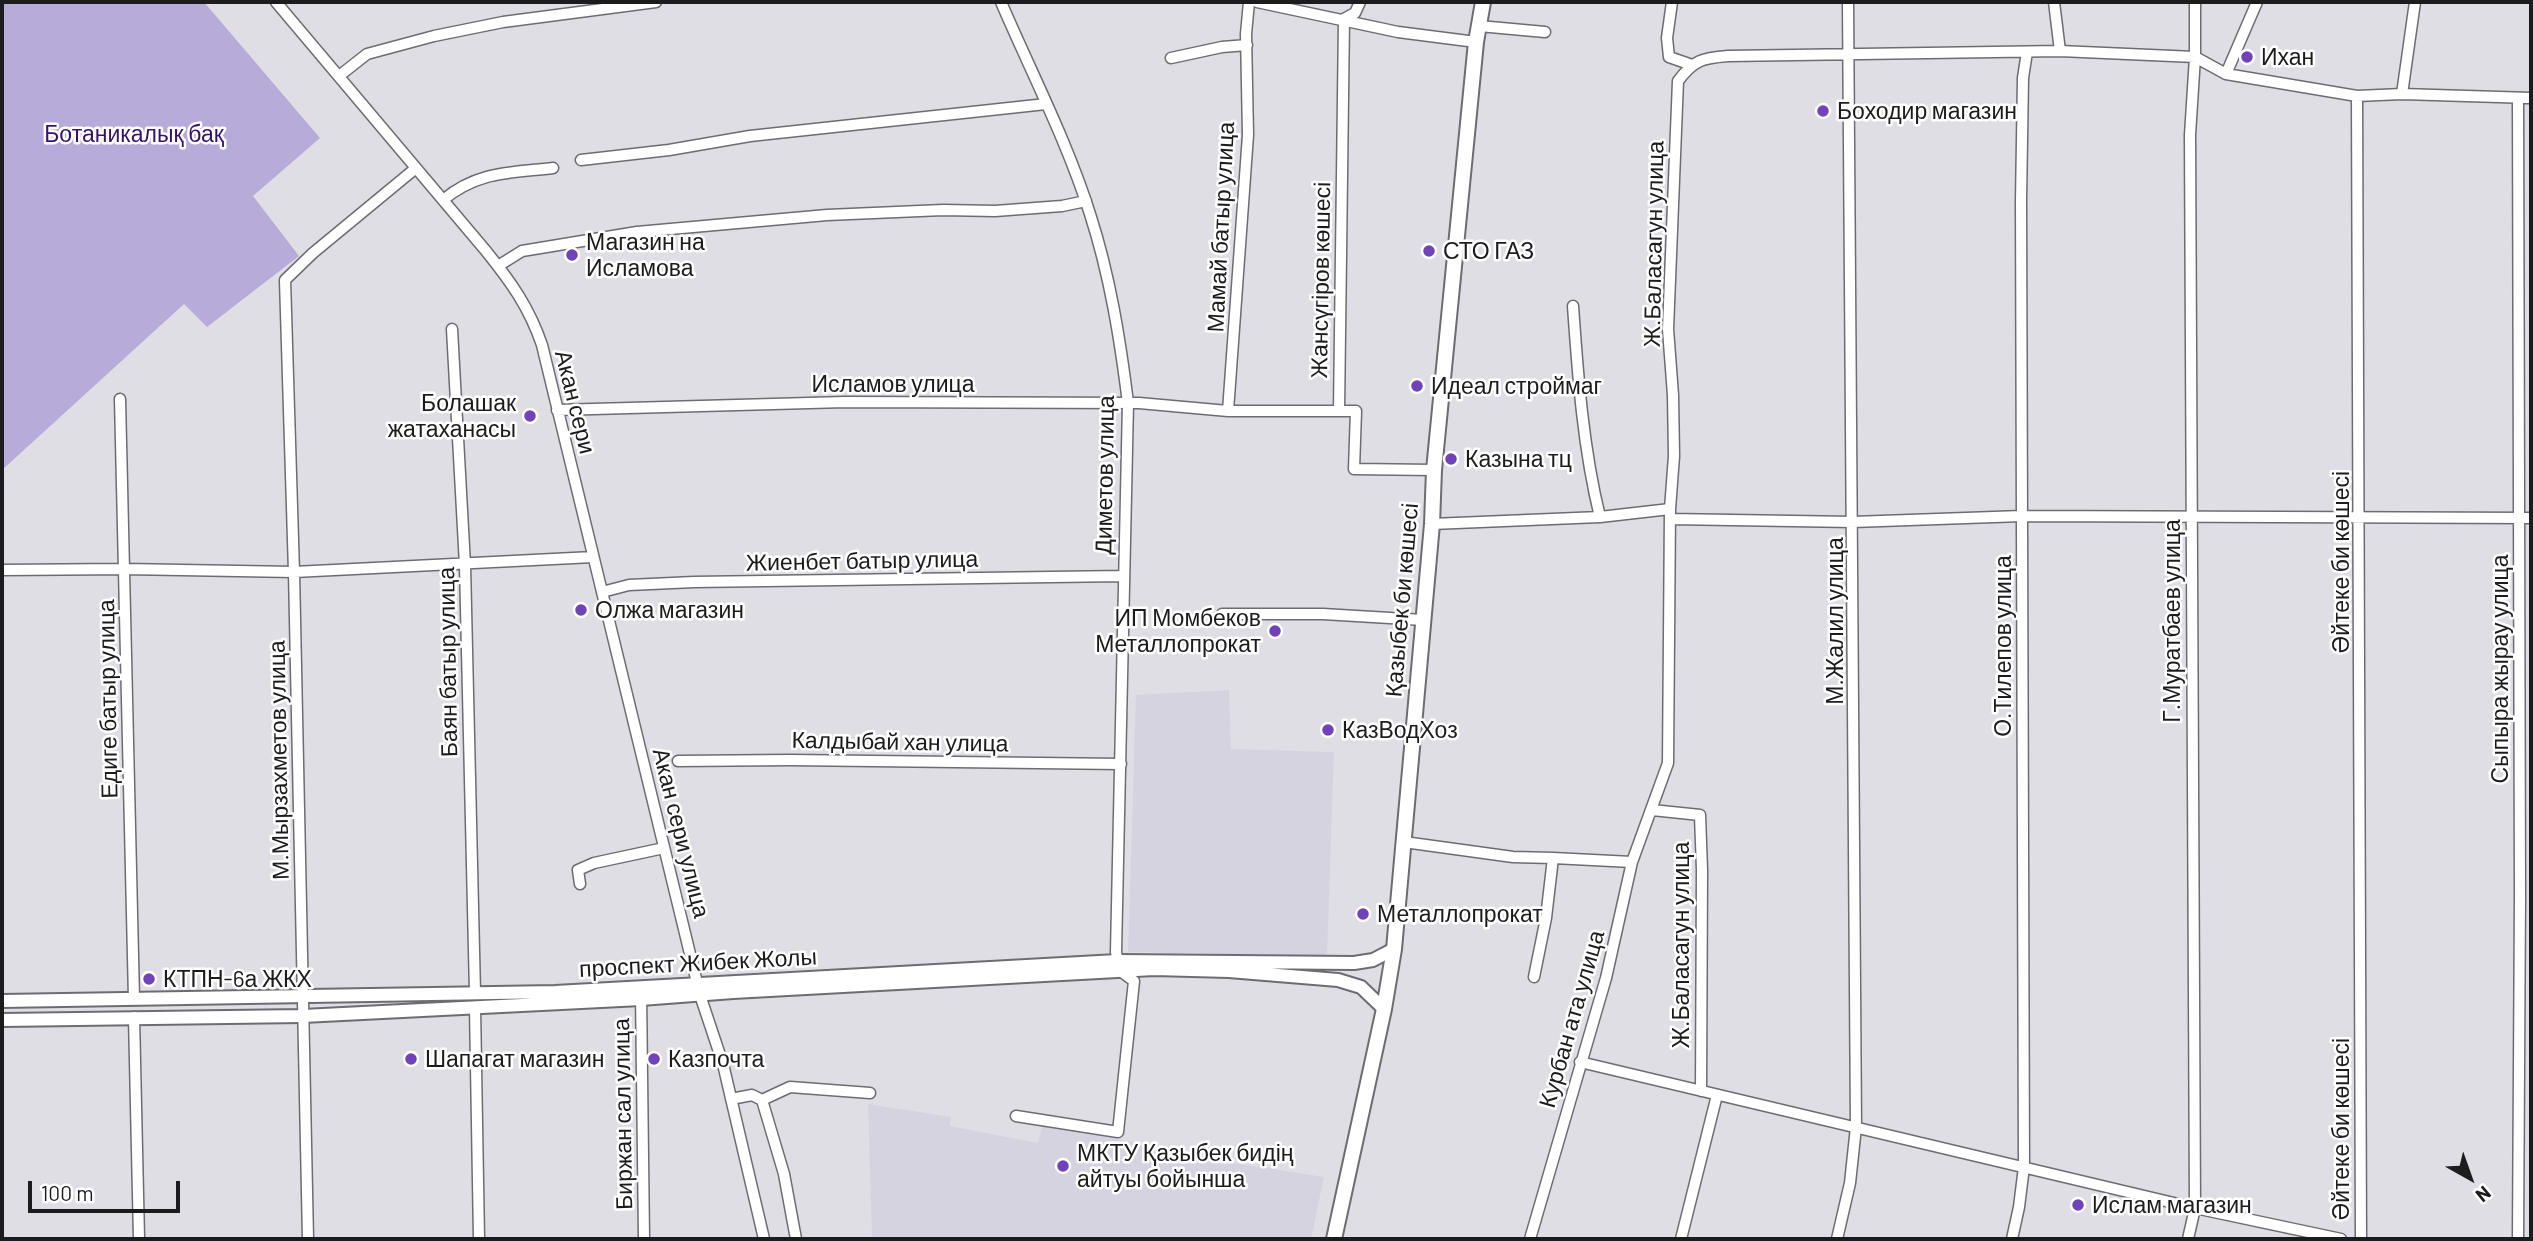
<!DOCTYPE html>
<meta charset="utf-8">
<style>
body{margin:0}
#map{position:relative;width:2533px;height:1241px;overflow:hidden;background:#e0dee5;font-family:Barlow,sans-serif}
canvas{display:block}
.frame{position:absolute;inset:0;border:4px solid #1c1b1d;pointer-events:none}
.north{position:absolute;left:2435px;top:1143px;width:70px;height:70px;-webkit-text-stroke:5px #fff;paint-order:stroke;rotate:140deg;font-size:19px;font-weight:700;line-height:28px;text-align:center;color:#1c1b1d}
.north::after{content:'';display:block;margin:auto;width:24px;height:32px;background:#1c1b1d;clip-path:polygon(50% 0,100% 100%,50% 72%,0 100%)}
.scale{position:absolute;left:28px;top:1181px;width:152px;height:32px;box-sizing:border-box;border:4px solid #1c1b1d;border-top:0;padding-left:9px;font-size:21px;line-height:24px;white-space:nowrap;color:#1c1b1d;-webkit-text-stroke:5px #fff;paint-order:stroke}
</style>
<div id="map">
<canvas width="2533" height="1241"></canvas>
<div class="frame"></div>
<div class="north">N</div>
<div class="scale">100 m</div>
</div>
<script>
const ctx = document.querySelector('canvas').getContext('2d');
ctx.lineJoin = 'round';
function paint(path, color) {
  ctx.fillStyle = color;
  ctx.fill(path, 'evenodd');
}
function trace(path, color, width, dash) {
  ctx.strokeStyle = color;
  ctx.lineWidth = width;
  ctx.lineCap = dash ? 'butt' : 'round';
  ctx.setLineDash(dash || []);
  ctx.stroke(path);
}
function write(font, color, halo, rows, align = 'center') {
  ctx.font = font + ' Barlow,sans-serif';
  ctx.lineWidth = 5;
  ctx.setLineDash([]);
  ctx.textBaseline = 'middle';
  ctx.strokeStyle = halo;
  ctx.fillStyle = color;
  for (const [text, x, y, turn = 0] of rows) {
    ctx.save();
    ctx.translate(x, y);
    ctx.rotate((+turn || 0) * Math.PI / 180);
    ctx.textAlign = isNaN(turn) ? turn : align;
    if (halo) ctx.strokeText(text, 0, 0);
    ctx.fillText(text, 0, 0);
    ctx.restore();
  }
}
paint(new Path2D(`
 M1229 690 1231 749 1334 752 1327 956 1128 952 1136 695Z
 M868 1104 951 1117 950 1126 1038 1143 1043 1123 1129 1141 1159 1151 1324 1177 1311 1239H872Z`), '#d6d3e1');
paint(new Path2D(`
 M2 2H204L320 138 253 196 299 256 207 327 184 304 2 470Z`), '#b7abd9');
const minor = new Path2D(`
 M276 2 486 251C511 282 529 307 542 345L700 995 723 1064 764 1239
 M1001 2C1031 72 1067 141 1090 214 1110 276 1120 339 1128 403L1116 952 1119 970 1134 981 1118 1132 1016 1116
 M1257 2 1398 32 1476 42
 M1360 2 1355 13 1344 19 1339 411H1356L1354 469 1434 470
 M1672 2 1667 38 1669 57 1692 65
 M2054 2 2060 51
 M1479 26 1545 32
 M1171 58 1222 47 1247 45
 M2226 74 2257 2
 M339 76 367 54 434 36 503 22 656 2
 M2402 94 2415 2
 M2357 96 2402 94 2531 98
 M581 160 669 150 750 136 1046 104
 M443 200C478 171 510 173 553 168
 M498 266 522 251 637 232 827 215 943 210 995 211 1062 206 1086 201
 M1573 306C1578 377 1583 448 1600 517L1670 509
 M452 329 465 565 475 993
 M120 399 134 999
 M557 410 845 402 1139 403 1228 411H1339
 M1228 411 1248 135 1246 34 1249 2
 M1670 519 1853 522 2022 516 2531 518
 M1432 524 1600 517
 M2 570 125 569 294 572 593 557
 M602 592 629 585 694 582 1123 576
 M1222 614H1323L1423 620
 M678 761 790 760 1121 764
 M1652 810 1700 815 1702 870 1701 1091
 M1404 842 1513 857 1553 858 1546 918 1534 977
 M1553 858 1632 862
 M580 884 578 870 594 863 664 848
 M641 992 644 1239
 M475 1007 479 1239
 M134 1017 139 1239
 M1580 1062 2195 1208 2341 1239
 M731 1099 752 1095 762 1100 784 1174 796 1239
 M762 1100 790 1087 870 1093
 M308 1239 294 572 285 280 313 253 416 168
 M1530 1239 1606 978 1632 862 1668 763 1670 509 1674 456 1673 395 1668 329 1678 81C1694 60 1702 58 1728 56L2060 51 2195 57 2226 74 2357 96 2361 1239
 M1681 1239 1717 1095
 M1837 1239 1850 1183 1856 1127 1848 2
 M2012 1239 2019 1207 2024 1167 2021 201 2023 78 2027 52
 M2188 1239 2195 1208 2190 135 2195 57V2
 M2518 1239 2520 896 2518 99`);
const tertiary = new Path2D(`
 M2 1001 555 992 1117 961 1354 963 1373 960 1394 949
 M2 1020 303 1016 641 999 733 992 1154 969 1229 971 1338 980 1361 987 1384 1009`);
const secondary = new Path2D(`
 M1334 1239 1384 1009 1394 949 1432 524 1434 470 1476 42 1483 2`);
trace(minor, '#6d6c72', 13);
trace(tertiary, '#6d6c72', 16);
trace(secondary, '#6d6c72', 18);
trace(minor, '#fff', 10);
trace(tertiary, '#fff', 12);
trace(secondary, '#fff', 14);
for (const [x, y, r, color] of [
 [2247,57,7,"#7143bb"],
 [1823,111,7,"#7143bb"],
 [1429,251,7,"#7143bb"],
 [572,255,7,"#7143bb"],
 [1417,386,7,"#7143bb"],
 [530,416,7,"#7143bb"],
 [1451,459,7,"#7143bb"],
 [581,610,7,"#7143bb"],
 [1275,631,7,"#7143bb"],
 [1328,730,7,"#7143bb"],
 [1363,914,7,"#7143bb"],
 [149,979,7,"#7143bb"],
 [411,1059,7,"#7143bb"],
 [654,1059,7,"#7143bb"],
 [1063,1166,7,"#7143bb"],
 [2078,1205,7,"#7143bb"]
]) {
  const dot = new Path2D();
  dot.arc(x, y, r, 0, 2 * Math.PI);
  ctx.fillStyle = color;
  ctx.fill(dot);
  trace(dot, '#fff', 2.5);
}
write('23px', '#1c1b1d', '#fff', [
 ["Ихан",2261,57],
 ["Боходир магазин",1837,111],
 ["Магазин на",586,242],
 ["Исламова",586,268],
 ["СТО ГАЗ",1443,251],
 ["Идеал строймаг",1431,386],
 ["Болашак",516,403,"right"],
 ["жатаханасы",516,429,"right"],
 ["Казына тц",1465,459],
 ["Олжа магазин",595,610],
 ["ИП Момбеков",1261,618,"right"],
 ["Металлопрокат",1261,644,"right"],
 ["КазВодХоз",1342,730],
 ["Металлопрокат",1377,914],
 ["КТПН-6а ЖКХ",163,979],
 ["Шапагат магазин",425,1059],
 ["Казпочта",668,1059],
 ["МКТУ Қазыбек бидің",1077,1153],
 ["айтуы бойынша",1077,1179],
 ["Ислам магазин",2092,1205]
], 'left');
write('23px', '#381268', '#fff', [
 ["Ботаникалық бақ",134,134]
]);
write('23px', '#1c1b1d', '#fff', [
 ["Мамай батыр улица",1221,227,-87],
 ["Ж.Баласагун улица",1654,244,-89],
 ["Жансүгіров көшесі",1321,280,-89],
 ["Исламов улица",893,384],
 ["Акан сери",575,402,76],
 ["Диметов улица",1105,475,-89],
 ["Жиенбет батыр улица",862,561,-1],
 ["Әйтеке би көшесі",2341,562,-90],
 ["Қазыбек би көшесі",1402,600,-85],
 ["М.Жалил улица",1835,621,-90],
 ["Г.Муратбаев улица",2172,621,-90],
 ["О.Тилепов улица",2003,646,-90],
 ["Баян батыр улица",448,662,-91],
 ["Сыпыра жырау улица",2500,669,-90],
 ["Едиге батыр улица",108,699,-91],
 ["Калдыбай хан улица",900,742,1],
 ["М.Мырзахметов улица",279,760,-91],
 ["Акан сери улица",681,833,76],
 ["Ж.Баласагун улица",1681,945,-90],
 ["проспект Жибек Жолы",698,963,-3],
 ["Курбан ата улица",1572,1019,-74],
 ["Биржан сал улица",623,1114,-91],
 ["Әйтеке би көшесі",2341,1129,-90]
]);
</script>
